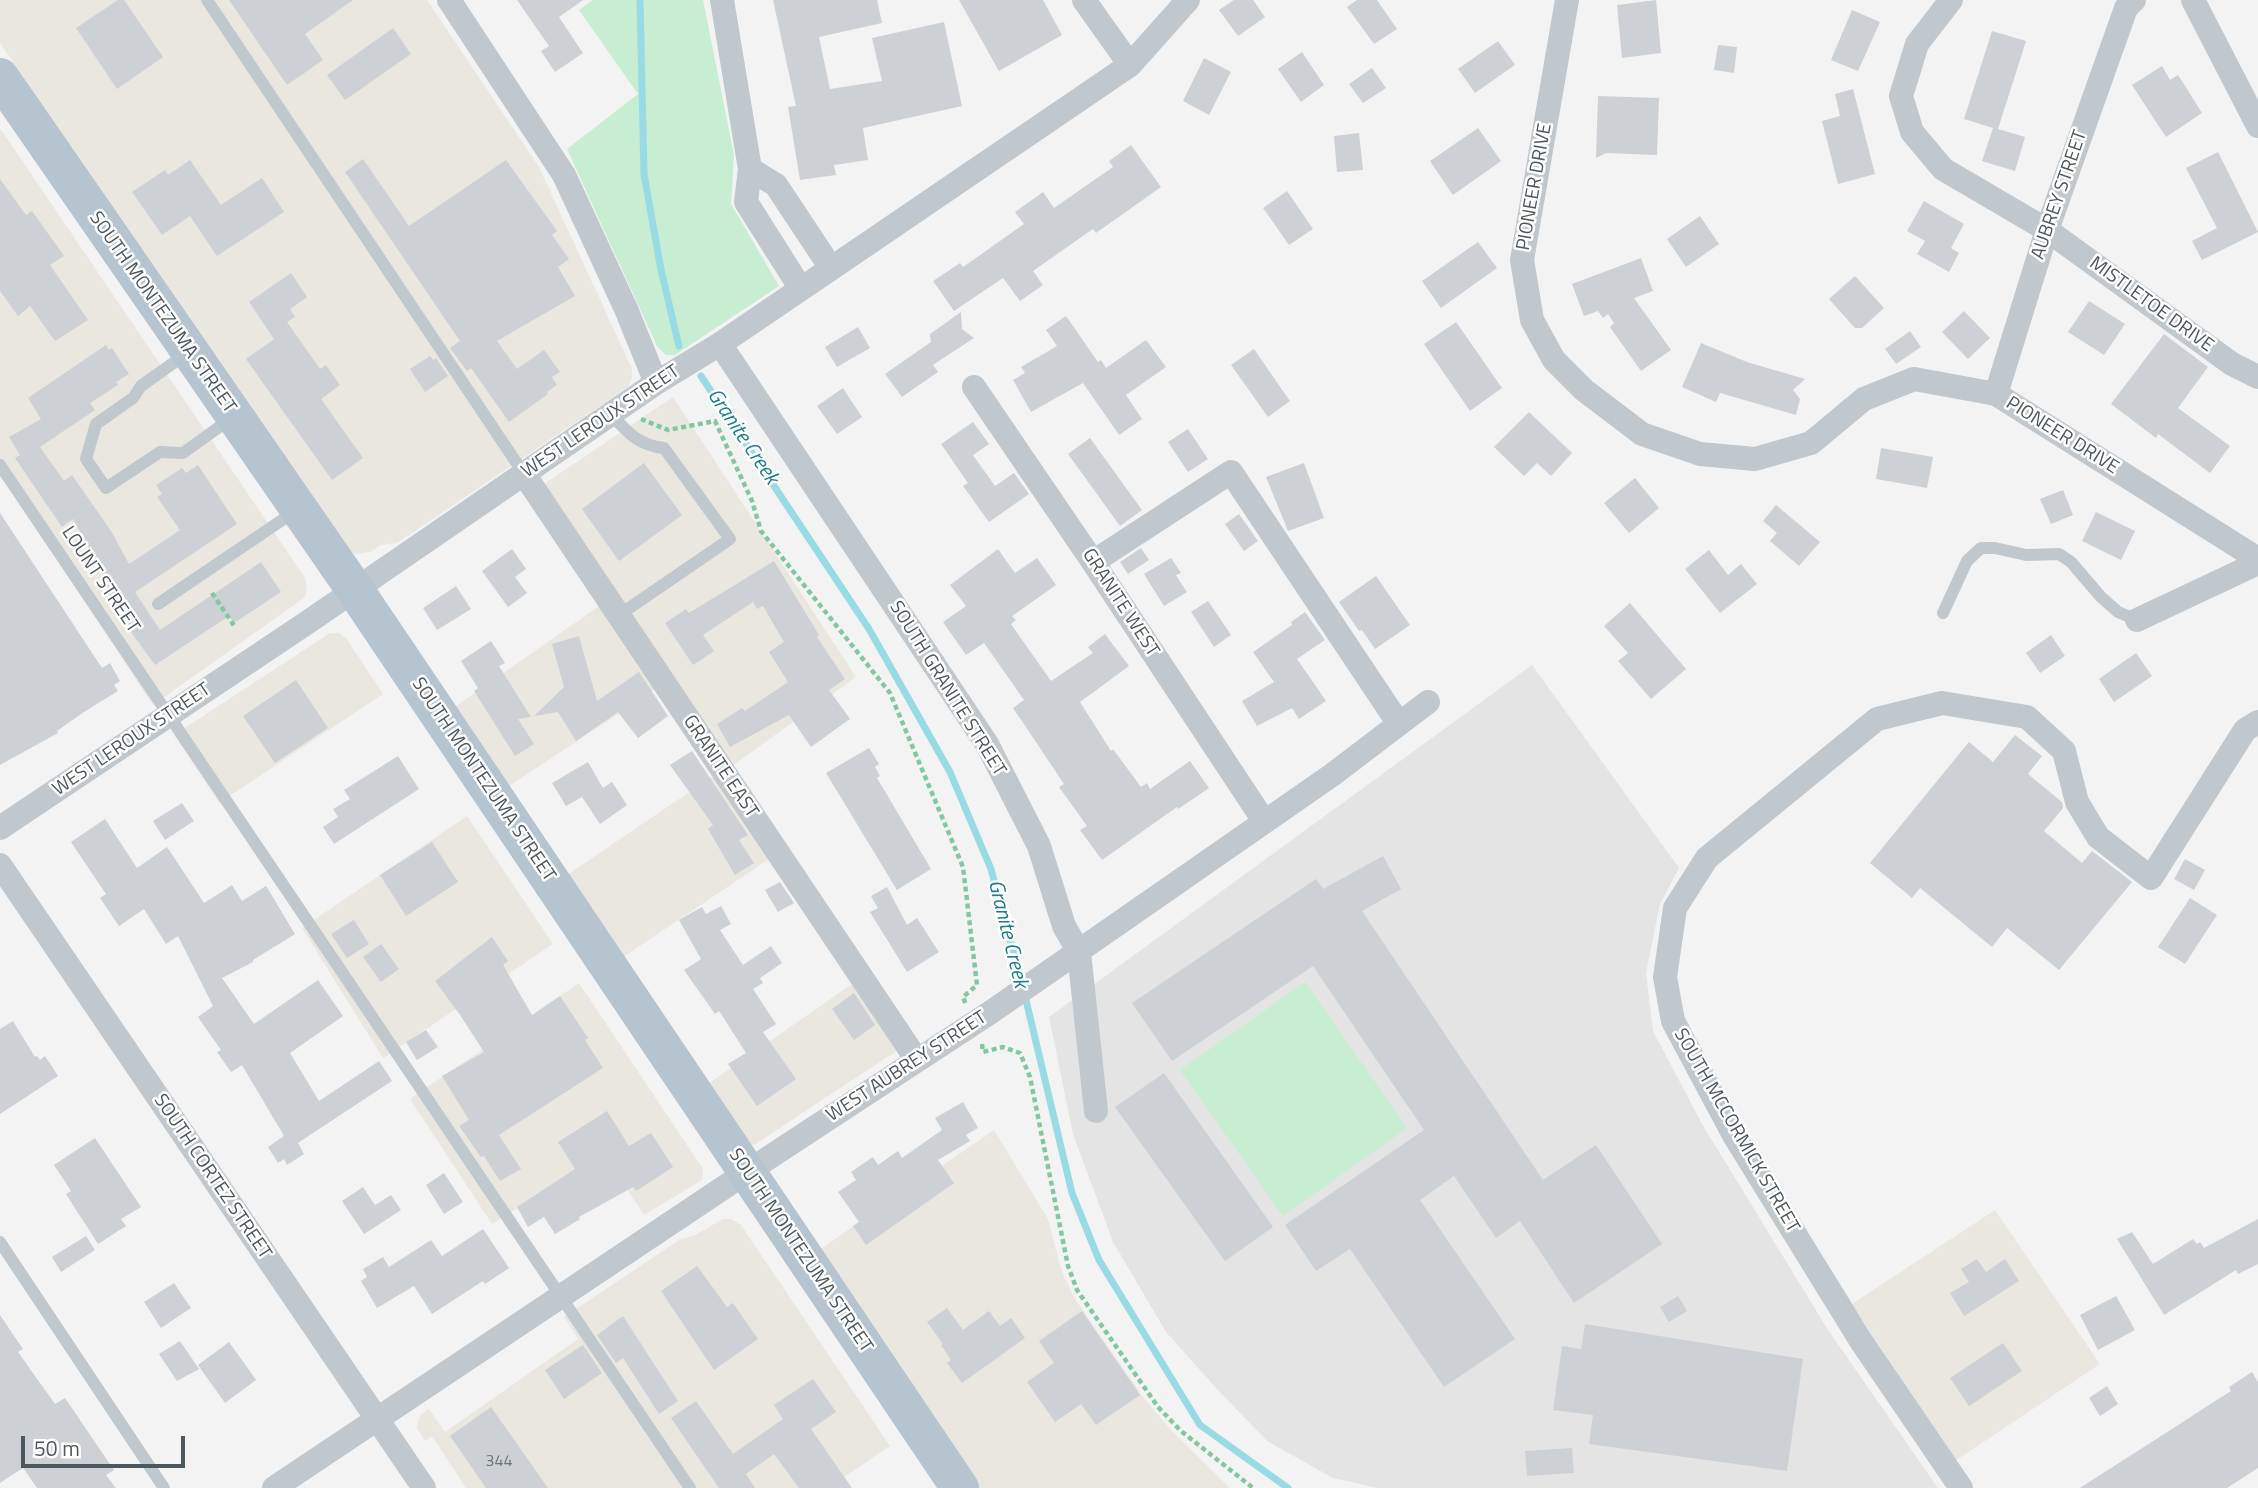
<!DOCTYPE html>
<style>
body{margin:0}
#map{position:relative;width:2258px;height:1488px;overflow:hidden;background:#f4f3f3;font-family:"Titillium Web",sans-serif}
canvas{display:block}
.scale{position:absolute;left:21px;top:1436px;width:164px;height:32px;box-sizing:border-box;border:4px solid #4c575e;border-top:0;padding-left:9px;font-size:21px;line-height:24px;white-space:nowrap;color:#4c575e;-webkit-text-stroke:5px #fff;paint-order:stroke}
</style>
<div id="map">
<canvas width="2258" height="1488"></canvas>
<div class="scale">50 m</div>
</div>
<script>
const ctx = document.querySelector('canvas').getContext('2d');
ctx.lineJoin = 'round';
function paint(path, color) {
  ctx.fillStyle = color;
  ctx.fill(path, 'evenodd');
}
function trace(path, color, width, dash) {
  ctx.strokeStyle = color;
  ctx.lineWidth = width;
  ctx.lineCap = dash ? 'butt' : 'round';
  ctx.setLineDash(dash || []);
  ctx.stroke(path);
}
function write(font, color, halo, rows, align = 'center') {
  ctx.font = font + ' "Titillium Web",sans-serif';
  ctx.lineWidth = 5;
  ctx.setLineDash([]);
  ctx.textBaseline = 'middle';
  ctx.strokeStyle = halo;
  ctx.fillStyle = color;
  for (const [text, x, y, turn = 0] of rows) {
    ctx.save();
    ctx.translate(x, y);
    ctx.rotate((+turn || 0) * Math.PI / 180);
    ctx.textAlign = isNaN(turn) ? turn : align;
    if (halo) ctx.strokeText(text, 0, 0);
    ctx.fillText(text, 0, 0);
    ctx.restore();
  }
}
paint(new Path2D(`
 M0 0H427L539 167 632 369V378L628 387 397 543 381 545 370 552 355 554 345 550 0 43Z
 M0 128 305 578 307 590 304 598 153 705 0 474Z
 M673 397 856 677 732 766 541 486Z
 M602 604 659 687 503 790 449 711Z
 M330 633H339L346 638 383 694 219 803 174 735Z
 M716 774 772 857 619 960 564 877Z
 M467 816 553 944 383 1058 302 928Z
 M855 982 898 1050 754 1145 743 1142 705 1086Z
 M579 983 703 1169 702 1180 644 1215 603 1153 492 1224 410 1099Z
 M994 1130 1048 1219 1062 1272 1075 1299 1143 1397 1170 1429 1230 1488H977L816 1252Z
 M1995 1210 2100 1364 1955 1461 1852 1304Z
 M723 1219H731L741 1225 890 1446 828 1488H466L432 1436 425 1441 417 1428 420 1415 429 1409 445 1432 578 1339 564 1317 679 1240 695 1235Z`), '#eae7e1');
paint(new Path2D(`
 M1532 665 1679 868 1660 904 1646 973 1653 1031 1702 1124 1828 1330 1938 1488H1378L1333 1478 1267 1441 1217 1389 1166 1332 1113 1242 1073 1134 1049 1017Z`), '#e5e4e4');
paint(new Path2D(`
 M593 0H703L734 155 731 204 779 286 675 355H666L657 346 567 149 638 94 579 10Z
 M1305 982 1407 1128 1283 1216 1180 1070Z`), '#c7edd2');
trace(new Path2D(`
 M640 0 644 174 661 270 679 346
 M701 376 869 629 950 772 991 869 1022 984
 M1025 996 1072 1193 1099 1260 1200 1425 1288 1488`), '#98dbe5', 7);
paint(new Path2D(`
 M118 0H124L163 57 117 89 76 28Z
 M229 0H353L305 34 323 60 287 85Z
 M517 0H583L559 17 583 53 555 72 541 51 549 46Z
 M773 0H877L882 23 819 37 830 89 882 81 872 38 944 22 962 106 863 128 868 160 834 165 836 175 800 180 788 107 796 106Z
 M959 0H1043L1062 35 999 71Z
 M1234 0H1253L1265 17 1238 36 1219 10Z
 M1357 0H1377L1397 29 1374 44 1347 7Z
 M1656 0 1661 53 1622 58 1617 5Z
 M1852 10 1880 22 1858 71 1831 60Z
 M393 28 411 54 345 100 327 75Z
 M1992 31 2026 41 1998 129 2025 137 2015 171 1982 161 1993 128 1964 119Z
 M1498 41 1515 65 1475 93 1458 69Z
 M1718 45 1737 47 1734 73 1714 70Z
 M1302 52 1324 85 1301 102 1278 69Z
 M1204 58 1231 72 1209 115 1183 101Z
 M2162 66 2170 80 2178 75 2202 113 2166 137 2132 85Z
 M1372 68 1386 88 1363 103 1349 84Z
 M1853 89 1875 174 1838 184 1822 121 1840 116 1835 94Z
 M1598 96 1659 98 1657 155 1606 153 1596 158Z
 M1478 128 1501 161 1453 195 1430 161Z
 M1359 133 1363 170 1337 172 1334 136Z
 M1131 145 1161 187 1096 233 1093 229 1033 271 1043 285 1020 301 1003 278 954 311 933 281 960 263 963 267 1024 224 1015 212 1043 192 1054 208 1113 167 1109 161Z
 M2218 152 2258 232 2202 260 2192 241 2217 228 2186 168Z
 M363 159 409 226 506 160 557 231 552 235 569 259 558 267 575 296 497 341 517 369 544 350 560 372 552 377 557 385 547 392 548 394 509 422 471 368 467 371 450 348 460 341 345 172Z
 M190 160 221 205 262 178 284 212 217 256 190 216 162 235 132 192 165 170 168 175Z
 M0 179 26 215 32 211 64 256 50 265 88 320 55 341 30 306 18 316 0 291Z
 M1287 191 1313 229 1289 245 1263 208Z
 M1924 201 1964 224 1951 248 1959 253 1949 272 1917 254 1925 241 1907 231Z
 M1700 216 1719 244 1686 267 1667 239Z
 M1478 242 1497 268 1441 308 1422 281Z
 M1641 258 1653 291 1634 298 1671 350 1641 371 1610 327 1614 323 1608 314 1603 318 1598 311 1584 316 1572 284Z
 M291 273 307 297 290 309 295 317 287 322 320 369 326 365 340 385 321 399 363 458 332 480 246 359 274 339 249 302Z
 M1855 276 1884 308 1862 328H1855L1829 299Z
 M2089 301 2125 324 2104 355 2068 332Z
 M1964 311 1990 338 1968 359 1942 332Z
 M961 312 962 329 974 338 933 365 938 372 902 397 885 374 931 342 930 334Z
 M1066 316 1098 362 1101 360 1106 368 1146 340 1166 367 1126 395 1142 419 1119 435 1083 383 1031 412 1013 380 1025 373 1021 367 1057 346 1046 330Z
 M1456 322 1502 388 1470 411 1424 344Z
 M858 327 870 348 837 367 825 347Z
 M1910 331 1921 347 1896 364 1885 349Z
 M2164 334 2208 367 2178 408 2230 446 2210 473 2158 434 2156 438 2111 404Z
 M1701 343 1747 362 1805 379 1793 390 1800 399 1796 415 1720 393 1716 402 1682 387Z
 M106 345 109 350 112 348 129 374 116 382 118 385 90 403 95 410 40 447 64 481 72 475 111 531 129 564 180 530 157 497 162 494 156 485 182 468 186 473 198 465 237 524 135 592 160 630 261 562 281 592 234 623 229 616 155 665 113 607 116 605 101 583 107 579 73 519 62 527 15 458 20 455 9 437 41 419 28 398Z
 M1254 349 1290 401 1268 417 1231 365Z
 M430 356 433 360 436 358 448 376 425 392 410 369Z
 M843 388 862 417 837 434 817 406Z
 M1529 412 1572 453 1551 476 1537 463 1524 476 1494 447Z
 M973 422 989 444 973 455 995 486 1014 473 1029 494 989 522 963 486 968 483 941 444Z
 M1188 429 1208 459 1188 472 1168 442Z
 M1090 438 1142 510 1120 526 1068 454Z
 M1881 448 1933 457 1927 488 1876 479Z
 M644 463 682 515 619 561 582 509Z
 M1304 463 1324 518 1288 531 1266 477Z
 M1635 478 1659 508 1629 533 1604 503Z
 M2063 490 2073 515 2051 524 2040 499Z
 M1776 505 1820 542 1799 566 1770 541 1777 533 1763 521Z
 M2096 512 2135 531 2121 560 2082 541Z
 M0 513 102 668 110 663 120 681 114 685 118 691 84 712 57 731 58 733 0 765Z
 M1239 514 1258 541 1244 551 1225 524Z
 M1141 548 1149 560 1128 574 1120 562Z
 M512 549 526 569 515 577 527 593 508 607 482 571Z
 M998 549 1015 573 1037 558 1056 585 1012 616 1016 620 1011 624 1051 681 1093 653 1088 647 1105 634 1129 666 1080 702 1111 751 1113 749 1141 787 1147 783 1150 789 1190 761 1209 788 1178 809 1177 807 1102 860 1080 830 1087 826 1059 787 1064 784 1013 708 1024 700 984 643 966 655 943 622 966 606 950 585Z
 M1709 550 1728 575 1741 564 1757 584 1720 613 1685 569Z
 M1171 558 1181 573 1176 575 1187 592 1164 606 1144 574Z
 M774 561 819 635 817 637 845 679 829 690 850 719 811 747 789 715 730 747 717 724 742 708 745 711 788 682 769 652 784 642 763 606 757 609 753 602 703 635 714 651 693 665 665 623 686 609 689 613Z
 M1376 576 1410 625 1375 649 1362 630 1359 631 1339 602Z
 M456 586 471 609 437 630 423 608Z
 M1208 601 1231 635 1214 647 1191 612Z
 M1630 603 1686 669 1651 699 1618 661 1628 653 1604 626Z
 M1305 612 1325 640 1297 659 1326 701 1299 719 1292 708 1257 726 1242 701 1274 682 1253 652 1292 625 1291 622Z
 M2051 635 2065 656 2040 673 2026 653Z
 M579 636 597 701 639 672 668 716 638 738 618 712 576 741 558 712 534 716 564 687 552 644Z
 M491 641 505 663 499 666 531 717 518 719 534 744 515 756 474 691 478 688 461 661Z
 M2136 653 2152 676 2114 702 2099 679Z
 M296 680 328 728 275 763 243 716Z
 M2015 735 2042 756 2028 774 2062 802 2063 808 2044 831 2082 863 2092 851 2132 882 2059 970 2007 928 1992 947 1920 888 1912 898 1870 863 1969 742 1993 762Z
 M869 748 879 764 875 767 880 776 877 778 931 869 897 890 826 773Z
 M692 751 748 835 739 840 754 863 735 875 708 829 713 825 670 765Z
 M398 756 419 789 334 844 323 827 338 817 333 809 350 799 344 790Z
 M588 762 603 788 612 782 627 805 600 824 582 797 566 806 552 783Z
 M182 803 194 821 165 840 153 821Z
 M105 819 137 868 167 847 204 903 232 885 242 901 266 886 295 934 253 960V962L222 978 254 1024 318 980 343 1016 290 1053 319 1101 379 1061 392 1081 298 1143 304 1154 287 1165 284 1159 278 1163 268 1147 284 1136 242 1065 231 1072 217 1052 221 1050 198 1017 213 1006 178 936 166 944 144 909 119 926 100 898 106 894 71 842Z
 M432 842 458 882 406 916 380 875Z
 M1383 856 1401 889 1362 911 1543 1180 1596 1145 1662 1244 1574 1303 1520 1221 1496 1238 1454 1176 1420 1200 1515 1339 1444 1387 1350 1249 1316 1271 1285 1225 1424 1130 1313 966 1172 1061 1132 1003 1316 879 1323 889Z
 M2185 859 2205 870 2194 890 2174 879Z
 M780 882 794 903 778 912 765 890Z
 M887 887 907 925 917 918 939 952 907 972 870 912 878 908 871 896Z
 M2190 898 2217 915 2185 964 2158 947Z
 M721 906 731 924 720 930 743 965 771 946 782 963 760 978 763 983 753 989 776 1024 763 1032 796 1079 757 1106 728 1064 746 1053 719 1011 715 1014 684 970 701 959 679 920 702 907 706 914Z
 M354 920 369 944 347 958 331 934Z
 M492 937 508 961 503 965 532 1015 560 996 588 1038 585 1040 603 1068 499 1135 521 1169 500 1181 484 1156 481 1157 459 1126 469 1120 442 1076 484 1052 460 1015 435 981Z
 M381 944 399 969 381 982 363 957Z
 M854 993 875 1025 854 1040 832 1009Z
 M13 1021 35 1057 37 1056 40 1060 45 1056 58 1076 0 1114V1029Z
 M426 1030 438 1047 417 1060 406 1042Z
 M1164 1073 1273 1227 1225 1261 1115 1107Z
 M963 1102 978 1128 966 1135 970 1141 938 1160 954 1183 866 1245 853 1226 859 1222 838 1192 856 1180 851 1172 873 1157 878 1165 898 1151 902 1158 942 1130 935 1118Z
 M607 1111 629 1146 651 1133 673 1167 636 1191 633 1187 579 1217 580 1219 555 1234 544 1217 528 1227 517 1207 575 1169 558 1142Z
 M95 1138 141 1207 121 1219 126 1226 98 1244 66 1194 71 1191 54 1165Z
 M444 1173 463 1202 444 1214 426 1185Z
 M363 1187 375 1205 391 1195 401 1210 364 1234 342 1201Z
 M2258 1219V1264L2238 1274 2236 1270 2164 1315 2117 1239 2132 1232 2153 1264 2193 1239 2197 1244 2200 1242 2204 1248Z
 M483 1229 509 1268 485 1284 483 1281 432 1314 414 1286 377 1308 361 1281 367 1277 363 1269 383 1257 389 1267 431 1240 442 1256Z
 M86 1236 95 1250 61 1272 52 1257Z
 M1977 1259 1986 1272 2005 1259 2019 1281 1964 1316 1950 1293 1969 1282 1961 1269Z
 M697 1266 727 1307 733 1303 758 1339 714 1370 661 1291Z
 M174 1283 191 1308 161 1328 144 1302Z
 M1678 1296 1687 1311 1669 1322 1660 1307Z
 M2116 1296 2135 1330 2098 1350 2080 1315Z
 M947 1308 963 1330 989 1311 1000 1326 1011 1318 1025 1338 962 1383 947 1363 951 1360 941 1345 943 1344 927 1322Z
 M1082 1311 1140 1395 1096 1425 1081 1404 1055 1422 1027 1382 1054 1363 1039 1341Z
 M0 1315 23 1349 18 1352 55 1404 65 1398 114 1470 106 1475 116 1488H37L23 1468 0 1483Z
 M623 1316 678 1401 659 1414 623 1358 616 1363 597 1335Z
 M1585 1324 1803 1359 1787 1471 1589 1444 1593 1415 1553 1410 1562 1346 1581 1349Z
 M180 1341 199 1369 177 1381 159 1354Z
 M229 1342 256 1380 225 1403 198 1365Z
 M2003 1343 2022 1371 1969 1406 1950 1378Z
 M583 1345 602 1373 564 1399 545 1370Z
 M2252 1372 2258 1382V1468L2227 1488H2080L2231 1391 2229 1387Z
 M813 1379 836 1412 811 1429 852 1488H799L774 1454 746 1474 755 1488H719L671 1418 696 1401 733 1454 783 1419 774 1405Z
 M2107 1386 2118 1404 2100 1416 2089 1398Z
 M491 1407 548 1488H486L450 1436Z
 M1572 1448 1574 1473 1527 1476 1525 1451Z`), '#cdd0d4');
trace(new Path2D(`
 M641 419 668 430 715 421 752 501 761 531 890 693 963 867 977 985 963 997 966 1005
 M212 593 235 627
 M982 1044 983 1052 1003 1047 1020 1053 1030 1077 1068 1266 1077 1290 1158 1407 1181 1431 1253 1488`), '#81c8a0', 4.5, [5, 3.5]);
trace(new Path2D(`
 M207 0 524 474
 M186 354 141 386 133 398 96 424 86 459 106 488 160 452 183 453 233 417
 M611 414C628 433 638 445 664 448L730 539 619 615
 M0 465 690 1488
 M158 604 294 512
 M1943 613 1967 561 1981 548H1995L2026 555 2059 554 2071 562 2101 597 2118 612 2137 620
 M0 1242 164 1488`), '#c0c8cd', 12);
trace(new Path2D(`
 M449 0 564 175 626 309 656 383
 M722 0 750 169 746 202 801 289
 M1084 0 1130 65
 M1567 0 1522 260 1532 320 1554 360 1584 390 1642 434 1700 454 1755 459 1811 443 1864 399 1914 379 1996 394 2258 559
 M1951 0 1917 44 1901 96 1912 132 1943 169 2047 230 2232 364 2258 377
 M2193 0 2258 126
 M750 169 776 185 831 268
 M720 344 987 744 1039 846 1064 926 1079 952 1096 1111
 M974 387 1093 562 1264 821
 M1996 394 2047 230 2126 8 2134 0
 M524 474 917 1060
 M1093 562 1231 472 1399 724
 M2137 620 2258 563
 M0 828 308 622 656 383 720 344 801 289 1130 65 1188 0
 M0 865 424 1488
 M274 1488 747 1172 991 1012 1332 775 1428 702
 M1961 1488 1861 1341 1735 1137 1673 1021 1665 977 1675 908 1707 858 1877 719 1942 703 2027 717 2064 751 2077 802 2098 837 2151 878 2245 730 2258 722`), '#c0c8cd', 24);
trace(new Path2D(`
 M0 77 355 590 960 1488`), '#b5c4ce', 38);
write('16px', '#6c757c', null, [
 ["344",499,1462]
]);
write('19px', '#4c575e', '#fff', [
 ["PIONEER DRIVE",1535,187,-80],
 ["AUBREY STREET",2060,195,-71],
 ["MISTLETOE DRIVE",2151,305,36],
 ["SOUTH MONTEZUMA STREET",162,313,55],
 ["WEST LEROUX STREET",601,422,-34],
 ["PIONEER DRIVE",2062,436,32],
 ["LOUNT STREET",100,580,56],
 ["GRANITE WEST",1120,603,57],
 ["SOUTH GRANITE STREET",947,689,58],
 ["WEST LEROUX STREET",132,740,-34],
 ["GRANITE EAST",720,767,56],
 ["SOUTH MONTEZUMA STREET",483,780,56],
 ["WEST AUBREY STREET",907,1067,-33],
 ["SOUTH MCCORMICK STREET",1736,1131,60],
 ["SOUTH CORTEZ STREET",212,1177,56],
 ["SOUTH MONTEZUMA STREET",800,1251,56]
]);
write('italic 21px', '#197e8d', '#fff', [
 ["Granite Creek",742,437,56],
 ["Granite Creek",1007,934,76]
]);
</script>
